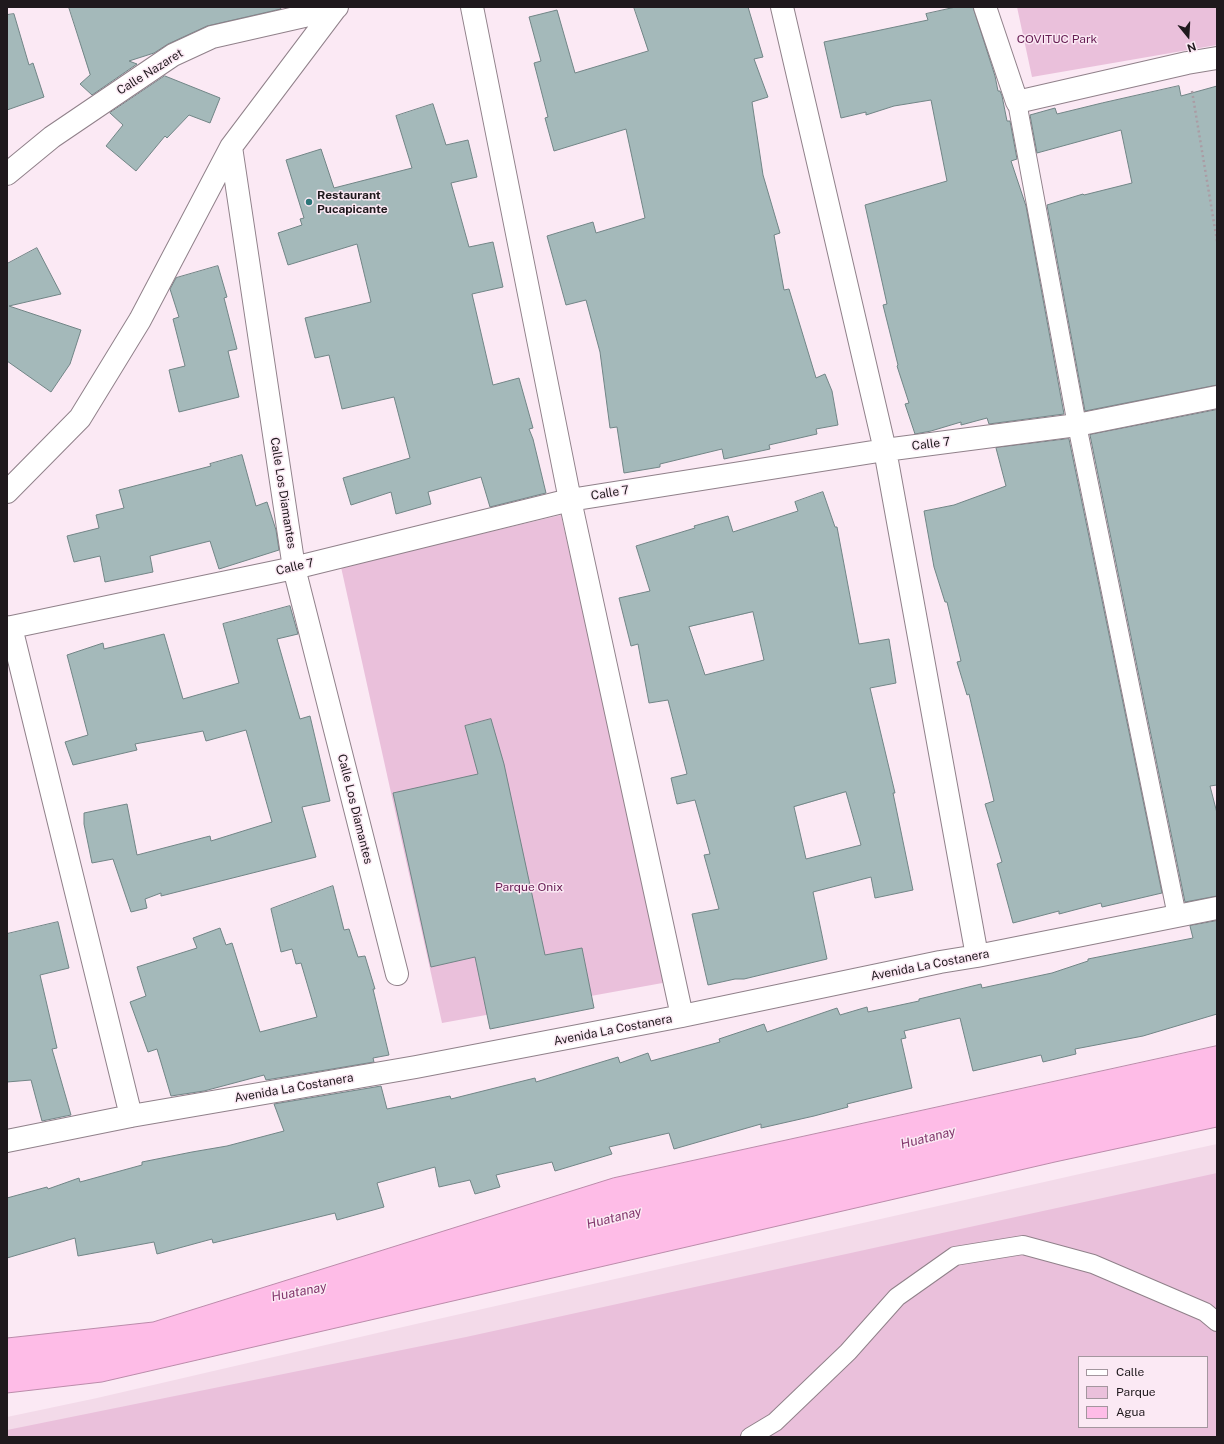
<!DOCTYPE html>
<style>
body{margin:0}
#map{position:relative;width:1224px;height:1444px;overflow:hidden;background:#fbe9f4;font-family:"Public Sans",sans-serif}
canvas{display:block}
.frame{position:absolute;inset:0;border:8px solid #1f191d;pointer-events:none}
.legend{position:absolute;left:1078px;top:1356px;width:130px;height:72px;box-sizing:border-box;background:#fbe9f4;border:1px solid #a3969e;margin:0;padding:5px 7px;list-style:none;font-size:12px;color:#1f191d}
.legend li{display:flex;align-items:center;gap:8px;height:20px}
.legend b{width:20px;border:1px solid #a3969e}
.north{position:absolute;left:1168px;top:16px;width:40px;height:40px;-webkit-text-stroke:3px #fbe9f4;paint-order:stroke;rotate:162deg;font-size:11px;font-weight:700;line-height:16px;text-align:center;color:#1f191d}
.north::after{content:'';display:block;margin:auto;width:14px;height:18px;background:#1f191d;clip-path:polygon(50% 0,100% 100%,50% 72%,0 100%)}
</style>
<div id="map">
<canvas width="1224" height="1444"></canvas>
<div class="frame"></div>
<ul class="legend">
<li><b style="height:5px;background:#fff"></b>Calle</li>
<li><b style="height:11px;background:#eac0db"></b>Parque</li>
<li><b style="height:11px;background:#febce7"></b>Agua</li>
</ul>
<div class="north">N</div>
</div>
<script>
const ctx = document.querySelector('canvas').getContext('2d');
ctx.lineJoin = 'round';
function paint(path, color) {
  ctx.fillStyle = color;
  ctx.fill(path, 'evenodd');
}
function trace(path, color, width, dash) {
  ctx.strokeStyle = color;
  ctx.lineWidth = width;
  ctx.lineCap = dash ? 'butt' : 'round';
  ctx.setLineDash(dash || []);
  ctx.stroke(path);
}
function write(font, color, halo, rows, align = 'center') {
  ctx.font = font + ' "Public Sans",sans-serif';
  ctx.lineWidth = 3;
  ctx.setLineDash([]);
  ctx.textBaseline = 'middle';
  ctx.strokeStyle = halo;
  ctx.fillStyle = color;
  for (const [text, x, y, turn = 0] of rows) {
    ctx.save();
    ctx.translate(x, y);
    ctx.rotate((+turn || 0) * Math.PI / 180);
    ctx.textAlign = isNaN(turn) ? turn : align;
    if (halo) ctx.strokeText(text, 0, 0);
    ctx.fillText(text, 0, 0);
    ctx.restore();
  }
}
paint(new Path2D(`
 M1217 1144V1437H7V1417L97 1398 416 1324 1084 1173ZM1079 1357H1207V1427H1079Z`), '#f3dae9');
paint(new Path2D(`
 M1017 7H1217V45L1032 77Z
 M561 515 668 982 442 1023 341 567Z
 M1217 1173V1437H7V1430L466 1337ZM1079 1357H1207V1427H1079Z`), '#eac0db');
const water = new Path2D(`
 M1217 1046V1127L1055 1162 102 1382 7 1393V1338L153 1322 613 1178Z`);
paint(water, '#febce7');
trace(water, '#bb8baa', 1);
const building = new Path2D(`
 M69 7H280L281 9 207 26 168 44 154 53 129 61 137 64 92 95 80 84 90 75Z
 M634 7H748L763 57 754 59 768 97 752 102 763 175 780 233 774 235 784 290 789 289 816 378 825 374 832 391 838 425 816 429 817 434 769 445 770 449 724 459 722 449 660 464V467L624 473 617 427 610 428 600 352 586 300 566 305 547 236 593 222 596 233 645 218 626 129 554 151 545 118 548 117 534 63 541 61 529 17 557 10 575 73 648 51Z
 M956 7H973L995 76 998 91H1000L1002 96 1007 121H1010L1017 159 1011 161 1026 206 1064 414 989 424 987 418 961 425V422L931 431 915 434 905 404 909 403 897 366 898 365 883 305 887 304 865 205 947 181 931 100 894 106 866 115V112L841 118 824 42 928 20 926 14Z
 M14 14 29 65 33 63 44 97 7 110V15Z
 M165 76 220 98 210 123 189 115 167 138 165 136 136 171 106 146 123 125 110 113Z
 M1179 86 1181 96 1217 86V385L1085 411 1047 205 1083 194 1084 195 1132 183 1121 130 1037 153 1030 115 1055 108 1057 114 1102 103Z
 M433 104 446 145 468 140 477 177 451 183 469 247 493 242 503 287 472 294 493 385 519 378 533 428 529 429 533 439 546 493 490 507 481 477 428 492 431 504 396 514 391 492 351 505 343 478 410 458 394 397 342 409 329 355 315 358 305 318 371 302 357 244 288 265 278 233 302 225 300 219 304 218 286 160 321 149 334 188 412 168 396 116Z
 M37 248 61 294 9 306 81 330 70 364 51 392 7 361V264Z
 M218 266 227 297 224 298 237 349 228 351 239 397 179 412 169 370 185 366 173 319 179 317 170 289 176 278Z
 M1217 410V785L1210 786 1217 813V896L1185 902 1090 435Z
 M1069 439 1162 893 1102 907 1101 903 1059 914V911L1013 923 997 864 1002 862 985 804 994 801 969 694 967 695 957 662 961 661 947 602H945L934 567 924 511 954 505 1006 486 996 448Z
 M242 455 256 506 267 502 276 530 279 550 219 569 210 541 150 556 153 572 105 582 100 556 74 562 67 536 99 528 96 515 124 508 119 490 211 466 210 464Z
 M823 492 835 527H837L859 644 889 639 896 683 870 688 895 793H893L913 890 875 898 871 877 813 892 827 959 744 979H735L708 985 692 914 719 909 704 855 710 854 695 800 677 804 671 778 687 774 668 700 649 703 638 644 631 646 619 598 650 591 636 546 695 528 694 526 728 516 733 532 798 511 795 502ZM753 612 764 660 705 675 689 627ZM846 792 861 845 806 859 794 807Z
 M290 606 298 634 277 639 300 719 310 716 330 801 302 807 316 857 161 896V893L145 899 147 908 131 912 113 859 92 863 84 824V813L127 804 137 855 210 836 211 841 272 822 246 730 206 741 203 731 135 744 137 750 73 765 65 742 88 735 67 655 103 643 104 649 164 634 183 699 239 683 223 624Z
 M491 719 504 764 545 955 582 948 594 1008 490 1029 475 957 431 967 393 793 478 774 465 726Z
 M333 886 344 930 349 929 358 957 365 956 375 989H373L389 1055 373 1058 374 1062 266 1080 264 1075 204 1091 171 1096 157 1049 148 1052 130 1002 146 996 137 967 197 948 193 938 220 928 226 945 232 943 260 1032 317 1017 301 963 296 964 292 949 281 952 271 909Z
 M1217 921V1014L1143 1036 1075 1049 1076 1054 1043 1062 1041 1055 973 1071 960 1018 904 1031 906 1038 901 1039 912 1088 847 1104 848 1107 814 1116 761 1128V1124L674 1149 669 1133 609 1147 612 1154 555 1171 552 1162 496 1175 500 1187 475 1194 470 1180 439 1187 435 1167 377 1183 384 1207 337 1220 335 1213 213 1243 212 1239 157 1254 154 1242 78 1256 75 1238 7 1258V1198L47 1187 48 1189 79 1178 80 1182 142 1165V1162L192 1152 227 1146 284 1131 274 1104 381 1086 387 1109 450 1096 451 1099 535 1078 536 1082 618 1057 620 1063 648 1053 651 1061 720 1042 719 1039 764 1024 767 1032 837 1008 840 1015 867 1007 868 1012 919 1001V999L981 984 982 988 1052 973 1088 961V959L1193 938 1190 926Z
 M58 922 69 968 40 975 57 1048 52 1049 71 1115 42 1121 31 1080 7 1082V934Z`);
paint(building, '#a4b9ba');
trace(building, '#718586', 1);
const lane = new Path2D(`
 M1017 102 1077 425 1177 916
 M750 1437 775 1422 848 1352 897 1297 955 1256 1023 1245 1093 1264 1205 1312 1217 1322`);
const street = new Path2D(`
 M472 7 570 500 682 1016
 M782 7 885 450 977 956
 M985 7 1017 102 1187 63 1217 58
 M231 147 294 568 397 974
 M7 174 52 137 173 55 212 37 335 9 337 7
 M7 492 80 418 140 320 231 147 335 9
 M11 627 131 1116
 M7 628 294 568 570 500 885 450 1077 425 1217 397
 M7 1141 131 1116 416 1067 682 1016 940 962 977 956 1217 908`);
trace(lane, '#90818a', 20);
trace(street, '#90818a', 24);
trace(new Path2D(`
 M1192 91 1217 241`), '#aa9ca4', 2.5, [2, 3]);
trace(lane, '#fff', 18);
trace(street, '#fff', 22);
for (const [x, y, r, color] of [
 [309,202,4,"#2b7578"]
]) {
  const dot = new Path2D();
  dot.arc(x, y, r, 0, 2 * Math.PI);
  ctx.fillStyle = color;
  ctx.fill(dot);
  trace(dot, '#fbe9f4', 1.5);
}
write('12px', '#661d53', '#fbe9f4', [
 ["COVITUC Park",1057,39],
 ["Parque Onix",529,887]
]);
write('12px', '#1f191d', '#fbe9f4', [
 ["Calle Nazaret",150,72,-32],
 ["Calle 7",931,444,-7],
 ["Calle Los Diamantes",283,493,81],
 ["Calle 7",610,493,-9],
 ["Calle 7",295,567,-13],
 ["Calle Los Diamantes",355,809,76],
 ["Avenida La Costanera",930,965,-11],
 ["Avenida La Costanera",613,1030,-11],
 ["Avenida La Costanera",294,1088,-10]
]);
write('bold 12px', '#1f191d', '#fbe9f4', [
 ["Restaurant",317,195],
 ["Pucapicante",317,209]
], 'left');
write('italic 13px', '#82376c', '#fbe9f4', [
 ["Huatanay",928,1138,-14],
 ["Huatanay",614,1218,-14],
 ["Huatanay",299,1292,-11]
]);
</script>
